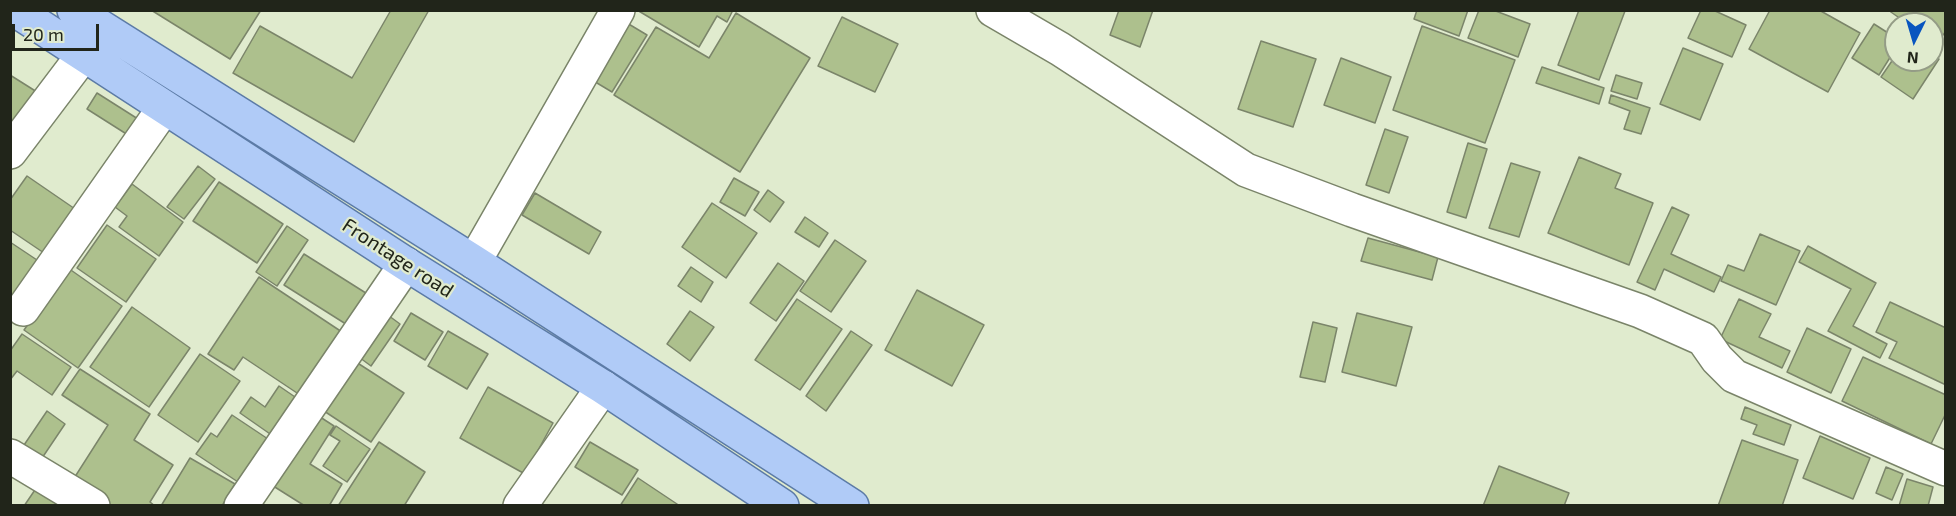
<!DOCTYPE html>
<style>
body{margin:0}
#map{position:relative;width:1956px;height:516px;overflow:hidden;background:#e0ebce;font-family:"Exo 2",sans-serif}
canvas{display:block}
.frame{position:absolute;inset:0;border:12px solid #21251a;pointer-events:none}
.north{position:absolute;left:1884px;top:12px;width:60px;height:60px;box-sizing:border-box;background:#e0ebce;border:2px solid #949c86;border-radius:50%;rotate:185deg;font-size:16px;font-weight:700;line-height:24px;text-align:center;color:#21251a}
.north::after{content:'';display:block;margin:auto;width:21px;height:27px;background:#0855bf;clip-path:polygon(50% 0,100% 100%,50% 72%,0 100%)}
.scale{position:absolute;left:12px;top:24px;width:87px;height:27px;box-sizing:border-box;border:3px solid #21251a;border-top:0;padding-left:8px;font-size:18px;line-height:21px;white-space:nowrap;color:#21251a;-webkit-text-stroke:4px #e0ebce;paint-order:stroke}
</style>
<div id="map">
<canvas width="1956" height="516"></canvas>
<div class="frame"></div>
<div class="north">N</div>
<div class="scale">20 m</div>
</div>
<script>
const ctx = document.querySelector('canvas').getContext('2d');
ctx.lineJoin = 'round';
function paint(path, color) {
  ctx.fillStyle = color;
  ctx.fill(path, 'evenodd');
}
function trace(path, color, width, dash) {
  ctx.strokeStyle = color;
  ctx.lineWidth = width;
  ctx.lineCap = dash ? 'butt' : 'round';
  ctx.setLineDash(dash || []);
  ctx.stroke(path);
}
function write(font, color, halo, rows, align = 'center') {
  ctx.font = font + ' "Exo 2",sans-serif';
  ctx.lineWidth = 4.5;
  ctx.setLineDash([]);
  ctx.textBaseline = 'middle';
  ctx.strokeStyle = halo;
  ctx.fillStyle = color;
  for (const [text, x, y, turn = 0] of rows) {
    ctx.save();
    ctx.translate(x, y);
    ctx.rotate((+turn || 0) * Math.PI / 180);
    ctx.textAlign = isNaN(turn) ? turn : align;
    if (halo) ctx.strokeText(text, 0, 0);
    ctx.fillText(text, 0, 0);
    ctx.restore();
  }
}
const building = new Path2D(`
 M151 10H261L230 59Z
 M391 10H429L354 142 233 73 260 26 352 78Z
 M637 10H733L727 22 717 16 699 47Z
 M1119 10H1153L1140 47 1110 35Z
 M1417 10H1468L1459 36 1414 19Z
 M1479 10H1493L1530 24 1518 57 1468 38Z
 M1579 10 1625 11 1599 80 1558 65Z
 M1701 10H1713L1746 25 1732 57 1688 38Z
 M1770 10H1819L1860 33 1828 92 1749 49Z
 M1888 10H1946V31L1937 43 1932 40V24H1908Z
 M736 13 810 58 740 172 614 95 656 27 709 58Z
 M842 17 898 44 875 92 818 66Z
 M627 23 647 35 612 92 592 80Z
 M1874 24 1896 38V48L1879 75 1852 58Z
 M1422 26 1515 60 1485 143 1393 110Z
 M1261 41 1316 59 1293 127 1238 109Z
 M1683 48 1723 64 1700 120 1660 104Z
 M1932 54 1939 59 1913 99 1881 77 1896 55V60H1932Z
 M1341 58 1391 77 1375 123 1324 105Z
 M1542 67 1604 88 1599 104 1536 83Z
 M10 75 37 92 10 131Z
 M1616 75 1642 83 1637 99 1611 91Z
 M97 93 138 119 128 135 87 109Z
 M1611 95 1650 108 1641 134 1624 129 1630 111 1609 103Z
 M1385 129 1408 137 1389 193 1366 185Z
 M1468 143 1487 149 1466 218 1447 212Z
 M1579 157 1621 174 1615 188 1653 203 1629 265 1548 233Z
 M1511 163 1540 172 1519 237 1489 228Z
 M198 166 215 179 184 219 167 207Z
 M27 176 78 211 47 255 10 230V200Z
 M734 178 759 192 745 216 720 202Z
 M219 182 283 224 257 263 193 221Z
 M132 184 183 222 159 256 119 227 127 216 115 207Z
 M768 190 784 202 770 222 754 210Z
 M535 193 601 232 589 254 522 215Z
 M712 203 757 233 726 278 682 247Z
 M1672 207 1689 215 1671 254 1721 277 1714 292 1664 269 1655 290 1637 282Z
 M805 217 828 233 819 247 795 232Z
 M107 225 156 259 126 302 77 268Z
 M287 226 308 240 277 286 256 272Z
 M1760 234 1800 251 1776 305 1721 281 1728 265 1744 271Z
 M1368 238 1438 257 1432 280 1361 261Z
 M835 240 866 261 831 312 800 291Z
 M10 242 40 262 10 305Z
 M1808 246 1876 283 1853 326 1887 344 1880 358 1828 331 1851 289 1799 262Z
 M304 254 369 295 349 326 284 285Z
 M778 263 804 281 776 321 750 303Z
 M691 267 713 282 701 302 678 286Z
 M68 268 122 306 78 368 24 330Z
 M259 277 345 334 303 397 243 357 234 370 208 354Z
 M917 290 984 325 952 386 885 350Z
 M797 299 842 329 800 390 755 360Z
 M1739 299 1771 314 1759 337 1790 351 1782 368 1720 339Z
 M1890 302 1946 328V385L1889 358 1897 342 1876 332Z
 M132 307 190 348 149 407 90 367Z
 M381 310 400 324 371 366 352 352Z
 M690 311 714 327 690 361 667 344Z
 M411 313 443 332 425 360 394 341Z
 M1357 313 1412 327 1396 386 1342 372Z
 M1313 322 1337 328 1325 382 1300 377Z
 M1807 328 1851 349 1831 393 1787 372Z
 M448 331 488 354 467 389 428 366Z
 M851 331 872 345 826 411 806 396Z
 M22 334 71 367 52 395 17 371 10 380V351Z
 M200 354 240 381 198 442 158 415Z
 M1863 357 1946 395V413L1931 444 1842 401Z
 M356 362 404 393 371 442 324 411Z
 M80 369 150 414 134 440 173 465 150 502 155 506H105L71 483 108 425 62 395Z
 M279 386 298 399 273 436 240 413 251 397 265 407Z
 M488 387 553 423 525 474 460 438Z
 M1745 407 1791 425 1784 445 1753 434 1757 425 1741 419Z
 M47 411 65 424 38 464 20 451Z
 M314 413 334 426 310 464 342 484 329 506H305L270 484Z
 M232 415 271 441 241 484 196 454 211 433 217 437Z
 M336 426 370 449 347 482 323 466 340 441 330 435Z
 M1820 436 1870 458 1853 499 1803 478Z
 M1742 440 1798 460 1782 506H1718Z
 M379 442 425 472 404 506H338Z
 M590 442 638 470 622 495 575 467Z
 M190 458 235 484 222 506H161Z
 M1499 466 1569 493 1564 506H1483Z
 M1886 467 1903 474 1892 500 1876 493Z
 M638 478 680 506H620Z
 M1907 479 1933 487 1928 506H1899Z
 M39 484 71 506H24Z`);
paint(building, '#adc08d');
trace(building, '#7b856a', 1.5);
const minor = new Path2D(`
 M993 10 1060 49 1246 170 1352 210 1640 311 1703 339 1717 359 1734 376 1946 469
 M10 152 84 54
 M474 262 618 10
 M23 309 164 108
 M10 456 93 506
 M241 506 406 264
 M520 506 603 387`);
const major = new Path2D(`
 M15 10 406 264 603 387 782 506
 M74 10 474 262 852 506`);
trace(minor, '#7a8469', 36);
trace(major, '#5c7ba6', 36);
trace(minor, '#fff', 33);
trace(major, '#b0cbf7', 33);
write('20px', '#21251a', '#e0ebce', [
 ["Frontage road",398,258,33]
]);
</script>
